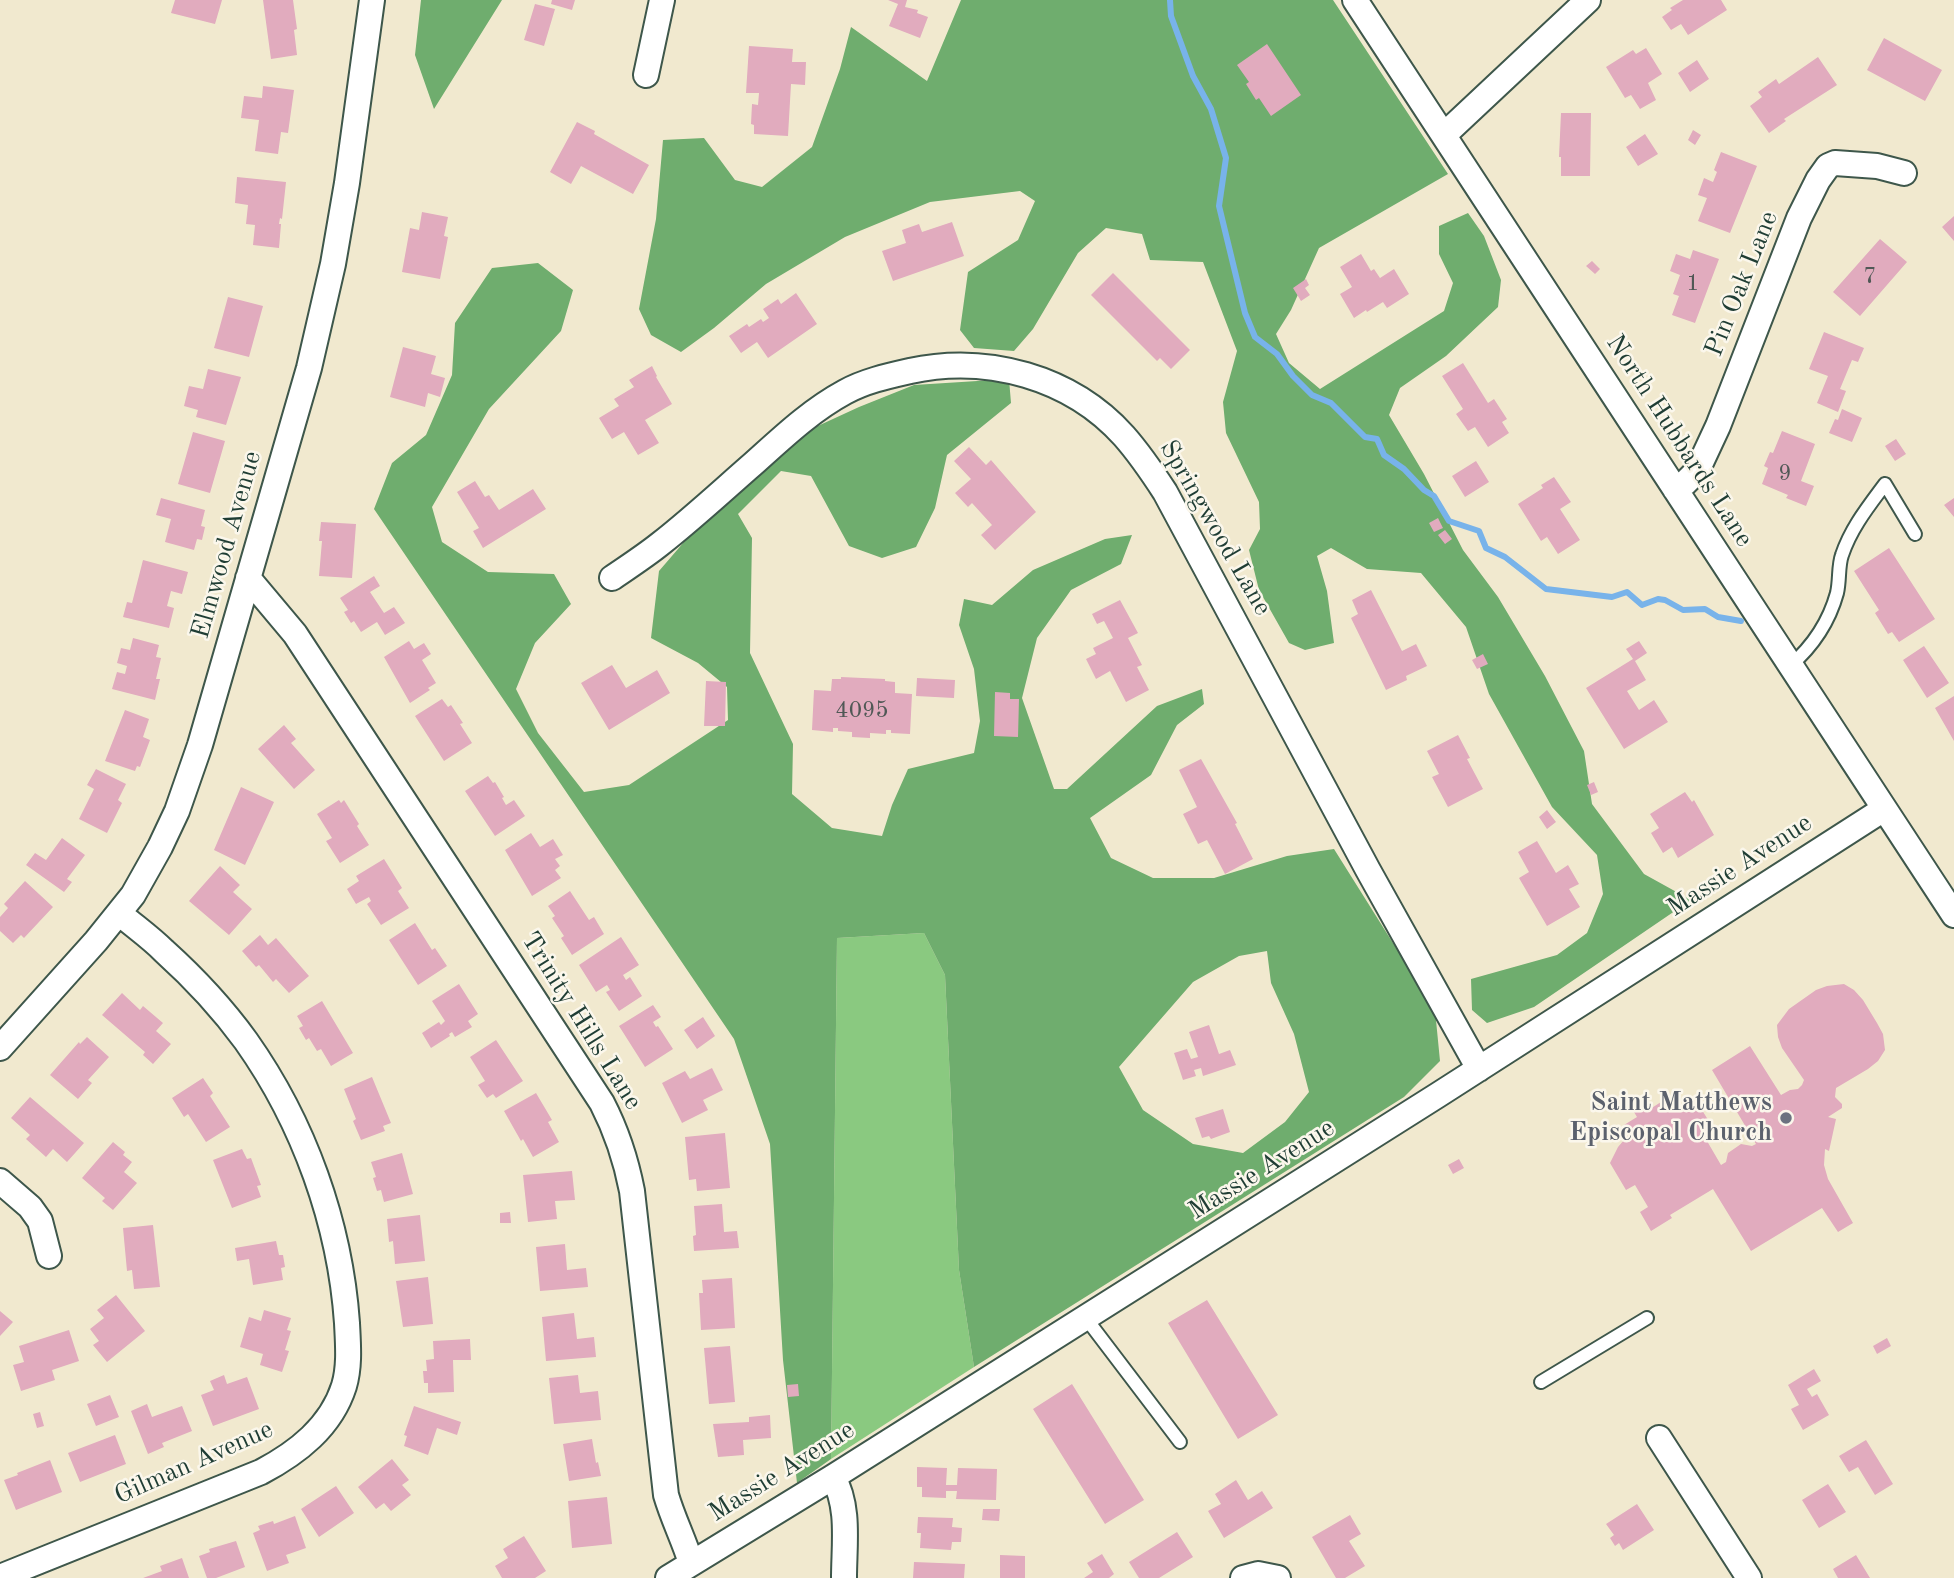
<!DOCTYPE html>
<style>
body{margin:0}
canvas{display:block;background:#f1e9cf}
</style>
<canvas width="1954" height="1578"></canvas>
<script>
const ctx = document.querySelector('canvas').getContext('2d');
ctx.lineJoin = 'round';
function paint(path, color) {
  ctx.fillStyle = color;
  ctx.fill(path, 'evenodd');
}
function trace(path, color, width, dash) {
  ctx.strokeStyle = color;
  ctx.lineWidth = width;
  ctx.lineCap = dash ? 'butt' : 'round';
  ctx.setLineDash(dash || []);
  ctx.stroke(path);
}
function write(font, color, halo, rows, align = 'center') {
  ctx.font = font + ' "Old Standard TT",serif';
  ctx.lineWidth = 5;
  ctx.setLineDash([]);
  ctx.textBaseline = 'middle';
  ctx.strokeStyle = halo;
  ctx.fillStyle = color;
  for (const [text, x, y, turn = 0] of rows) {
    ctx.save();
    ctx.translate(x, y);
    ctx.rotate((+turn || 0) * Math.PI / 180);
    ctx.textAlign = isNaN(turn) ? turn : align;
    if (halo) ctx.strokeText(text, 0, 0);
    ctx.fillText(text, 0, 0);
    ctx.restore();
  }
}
paint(new Path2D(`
 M924 933 945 975 959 1270 974 1367 831 1459 837 938Z`), '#8ac980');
paint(new Path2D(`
 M421 0H502L434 109 415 55Z
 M961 0H1333L1448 174 1319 248 1291 310 1276 334 1289 363 1320 389 1444 311 1453 283 1439 254V226L1468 213 1484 236 1501 280 1498 307 1446 356 1400 388 1389 415 1424 474 1463 550 1498 597 1545 676 1584 751 1592 804 1644 874 1691 900 1534 1007 1487 1023 1472 1010 1471 979 1557 955 1587 933 1603 894 1597 855 1552 807 1489 694 1466 627 1421 573 1367 569 1331 548 1317 556 1327 591 1334 643 1305 650 1289 643 1259 590 1249 550 1260 529 1259 502 1226 433 1223 402 1237 351 1203 262 1150 260 1142 234 1106 228 1078 253 1033 329 1014 351 974 348 960 330 968 272 1018 240 1035 201 1020 191 930 202 845 237 766 284 714 328 681 352 651 335 639 309 656 219 663 140 704 138 735 180 762 187 812 147 840 69 851 27 927 81Z
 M538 263 573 290 561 331 489 409 432 507 442 542 488 572 554 574 571 604 535 643 516 689 538 733 584 792 629 785 728 720 727 687 698 663 651 638 659 571 715 506 796 436 859 407 914 385 1009 379 1011 403 947 455 935 508 916 547 882 558 849 546 811 476 781 471 738 514 752 538 750 653 793 744 792 794 832 828 882 836 892 805 908 769 974 753 980 721 974 669 959 625 964 599 992 605 1033 570 1105 539 1132 535 1121 564 1071 590 1037 638 1022 698 1054 789H1067L1157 706 1202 689 1204 704 1177 725 1151 775 1090 818 1111 858 1153 878H1214L1287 856 1334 849 1435 1010 1440 1061 1404 1097 974 1367 959 1270 945 975 924 933 837 938 831 1459 797 1483 783 1360 770 1144 734 1039 374 509 392 463 426 435 452 375 455 323 492 268ZM1267 951 1271 983 1294 1034 1309 1092 1285 1122 1243 1153 1193 1144 1143 1110 1119 1067 1193 982 1239 956Z`), '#6fad6e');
trace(new Path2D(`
 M1170 0 1171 16 1193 76 1211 109 1226 158 1219 206 1245 313 1255 337 1277 354 1293 376 1312 395 1331 403 1365 437 1377 439 1384 455 1404 469 1424 490 1434 496 1449 521 1479 531 1486 548 1505 557 1546 589 1612 597 1627 592 1642 605 1658 599 1665 600 1683 610 1705 609 1718 617 1741 621`), '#78b3ea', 6);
paint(new Path2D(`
 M175 0H222L215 24 171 13Z
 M263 0H293L297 29 294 30 297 55 271 59Z
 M552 0H575L572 10 551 4Z
 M888 0H907L905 7 918 10 917 13 928 17 920 38 889 26 898 4Z
 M1683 0H1721L1727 10 1688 35 1681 24 1671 30 1662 17 1672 10 1670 8Z
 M535 4 555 9 544 46 524 40Z
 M1884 38 1942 70 1925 101 1867 70Z
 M1267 44 1301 95 1271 116 1259 98 1256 100 1246 84 1249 82 1237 65Z
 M749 46 793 49 792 62H806L805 85 791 84 788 136 754 134V125L751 124 752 104 758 105 759 93H746Z
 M1646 48 1662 74 1648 83 1656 100 1640 109 1631 95 1625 98 1606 67 1633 50 1636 54Z
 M1818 57 1837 85 1784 119 1786 121 1769 133 1750 106 1762 97 1758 92 1776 79 1779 84Z
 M1697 60 1709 79 1690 92 1678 73Z
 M263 86 294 90 288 133 281 132 278 154 255 151 259 120 241 118 244 96 262 98Z
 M1561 113H1591L1590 176H1561V157H1559Z
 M577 122 595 131 594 134 649 165 633 194 581 166 571 184 550 172Z
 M1693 130 1701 135 1695 145 1688 140Z
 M1645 134 1658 154 1638 166 1626 147Z
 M1721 152 1757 166 1730 233 1698 221 1707 198 1698 195 1704 178 1713 182 1717 172 1714 170Z
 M237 177 286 182 282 219 280 218 279 224H281L279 248 253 245 255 225 246 224 248 205 235 203Z
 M422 212 448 217 444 236 448 237 440 279 402 272 410 228 419 230Z
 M1954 216V241L1942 227Z
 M952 222 964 256 893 281 882 251 906 243 902 230 919 224 922 232Z
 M1880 239 1907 262 1860 316 1833 292Z
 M1693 250 1719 259 1695 323 1672 315 1679 296 1673 294 1680 275 1670 271 1676 254 1690 259Z
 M1361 254 1371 271 1374 269 1380 278 1394 269 1409 294 1387 308 1383 302 1367 312 1366 310 1354 318 1340 294 1352 287 1340 267Z
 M1592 261 1600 269 1595 274 1586 266Z
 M1113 273 1190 350 1171 369 1160 358 1157 361 1091 295Z
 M1306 279 1309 285 1305 288 1310 295 1301 301 1293 288Z
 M796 293 817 324 768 358 757 342 741 353 729 336 747 324 749 327 761 319 763 322 769 318 763 309 778 299 781 304Z
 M228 297 263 306 249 357 214 348Z
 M1824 332 1864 348 1858 362 1852 360 1840 389 1846 391 1838 412 1817 403 1828 376 1809 369Z
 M403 347 436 356 431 374 445 378 440 397 428 393 425 407 390 397Z
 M1463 363 1488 403 1494 399 1507 419 1502 422 1509 433 1488 447 1475 427 1468 431 1456 414 1463 409 1442 376Z
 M652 366 657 376 656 377 672 404 645 420 659 443 638 455 624 432 612 439 599 418 619 406 614 399 634 387 629 380Z
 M208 369 241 377 226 425 196 417 198 410 184 406 189 386 203 389Z
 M1842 409 1862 418 1852 442 1829 433 1835 419 1838 420Z
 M1782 431 1815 444 1801 481 1814 486 1806 506 1786 498 1788 495 1762 484 1768 468 1764 466 1770 452 1773 453Z
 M193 432 225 441 210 493 178 484Z
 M1896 439 1906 454 1895 461 1885 446Z
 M969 447 986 465 991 460 1036 512 995 550 981 535 992 525 972 503 968 507 955 493 971 479 954 461Z
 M1476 461 1489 482 1465 497 1452 476Z
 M1554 477 1571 502 1560 509 1580 540 1558 554 1547 537 1541 541 1518 504 1543 488 1541 485Z
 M475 481 485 497 489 495 499 510 533 489 546 509 483 548 473 531 479 528 457 492Z
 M161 498 205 510 201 526 205 527 202 540 197 539 194 550 165 542 171 519 156 515Z
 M1954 498V517L1944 505Z
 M1438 518 1443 528 1434 532 1429 523Z
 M321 522 356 524 352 578 319 576 322 541H319Z
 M1445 530 1452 539 1445 544 1438 535Z
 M1889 548 1935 619 1899 642 1892 632 1888 634 1875 613 1879 610 1854 571Z
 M143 560 188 572 182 594 171 591 167 606 174 608 169 628 123 617 127 602 132 603Z
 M374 576 380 586 370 592 384 613 394 607 405 623 385 635 377 622 361 632 354 621 351 623 344 612 348 610 340 598Z
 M1371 590 1402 651 1416 644 1427 666 1406 676 1407 680 1386 690 1351 618 1358 614 1352 600Z
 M1120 600 1138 633 1128 638 1142 665 1137 667 1149 690 1126 702 1110 671 1096 679 1086 659 1096 654 1093 648 1113 638 1104 621 1097 624 1092 614Z
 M133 638 159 645 156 657 161 658 156 679H160L155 700 112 689 117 672 125 674 127 666 117 663 121 648 130 650Z
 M409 641 414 649 424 643 431 654 422 660 436 683 428 688 430 690 410 703 384 657Z
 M1639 641 1647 653 1635 661 1646 680 1627 691 1639 710 1654 700 1668 722 1624 749 1586 688 1633 659 1626 649Z
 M1924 646 1949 683 1927 698 1903 660Z
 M1483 654 1488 664 1477 669 1472 660Z
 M612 665 626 688 657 670 670 693 609 730 581 683Z
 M841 677 885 679V681L895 682V693L912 694 910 734 891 733V730H886V734L870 733V738L852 737V732L838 731V728H833V732L812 730 814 690 831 691 832 679H841Z
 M917 678 955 680 954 698 916 696Z
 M706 681 726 682 725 726H704Z
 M995 692 1010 693V699H1019L1018 737 994 736Z
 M1954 696V741L1935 708Z
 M442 699 448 707 451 705 463 723 460 724 472 743 444 761 415 716Z
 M125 710 149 719 143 737 150 740 140 767 137 766 135 771 105 761Z
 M284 725 296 739 291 743 315 770 294 789 258 749Z
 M1458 735 1470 758 1467 759 1483 789 1448 807 1432 777 1439 774 1427 751Z
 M1201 759 1237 823 1235 824 1253 859 1225 874 1207 840 1198 844 1183 814 1197 807 1179 770Z
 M96 769 126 784 118 800 122 803 107 833 79 819 94 789 87 785Z
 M488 776 493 783 495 782 504 797 502 798 506 805 514 800 525 816 495 836 465 791Z
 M1594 782 1598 792 1591 795 1587 785Z
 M241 787 274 802 245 865 214 850Z
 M1685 792 1692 802 1694 800 1714 835 1678 858 1672 847 1663 853 1651 833 1659 828 1650 814Z
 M339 800 341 803 344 800 359 824 357 826 369 845 340 863 326 841 332 838 317 814Z
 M1547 810 1556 822 1547 829 1539 817Z
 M531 833 540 847 553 839 563 855 555 859 560 866 555 870 561 878 532 896 505 850Z
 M62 838 85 855 67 879 72 882 64 892 26 865 35 853 46 860Z
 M1537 841 1556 873 1568 865 1579 884 1569 889 1580 907 1547 926 1519 878 1529 872 1518 852Z
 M384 859 402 888 398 891 409 908 381 925 367 904 371 901 369 897 356 904 347 889 359 881 356 876Z
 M220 866 240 885 233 892 252 909 229 935 189 901Z
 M25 881 53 907 24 938 21 935 13 943 0 931V917L8 908 4 904Z
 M570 891 589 920 594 917 604 934 572 955 561 938 564 936 552 918 555 916 548 906Z
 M415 923 432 950 435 948 447 966 418 985 389 940Z
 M260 935 268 945 276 938 309 976 289 993 276 979 273 982 259 965 256 967 242 951Z
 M621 937 639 965 623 975 626 980 630 977 642 996 619 1011 606 992 610 990 607 985 596 992 579 965Z
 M459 984 478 1014 468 1021 472 1027 455 1037 452 1032 449 1034 450 1036 431 1048 422 1033 439 1022 441 1025 445 1021 432 1001Z
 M1844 984 1854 990 1863 1000 1877 1023 1883 1034 1885 1050 1878 1061 1868 1069 1836 1088 1835 1097 1842 1104V1108L1828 1117 1836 1119 1829 1151 1825 1149 1824 1165 1828 1179 1853 1223 1838 1232 1822 1208 1751 1251 1713 1189 1670 1215 1672 1218 1651 1231 1640 1212 1648 1207 1635 1185 1626 1190 1610 1163 1618 1147 1630 1133 1624 1125 1637 1117 1634 1112 1644 1106 1647 1111 1661 1102 1666 1111 1679 1108 1700 1107 1717 1134 1707 1141 1721 1165 1726 1162 1728 1153 1741 1144 1752 1146 1756 1144 1712 1070 1750 1046 1781 1095 1790 1090 1798 1089 1802 1085 1804 1080 1782 1048 1778 1037 1777 1025 1789 1009 1816 990 1827 986Z
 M122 993 140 1010 143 1006 163 1023 156 1031 171 1044 153 1064 143 1055 145 1052 102 1015Z
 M322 1001 353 1053 331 1066 321 1049 317 1051 309 1038 306 1040 299 1028 303 1026 297 1016Z
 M653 1005 661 1017 653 1022 656 1027 658 1026 673 1049 645 1067 619 1026Z
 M703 1017 715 1036 697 1049 684 1030Z
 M1209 1025 1219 1054 1230 1050 1236 1065 1203 1076 1201 1068 1194 1070 1196 1076 1183 1080 1174 1053 1187 1049 1191 1059 1198 1057 1189 1032Z
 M87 1037 109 1057 88 1080 92 1083 78 1099 50 1075 79 1042 80 1044Z
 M496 1040 523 1081 496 1098 493 1094 487 1098 478 1085 485 1081 470 1057Z
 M712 1068 723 1090 703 1100 708 1110 682 1123 662 1083 685 1071 690 1079Z
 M372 1077 391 1123 383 1126 385 1131 361 1140 353 1121 356 1119 344 1089Z
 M203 1078 213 1093 210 1096 230 1127 206 1142 188 1114 184 1117 172 1098Z
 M536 1093 552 1120 548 1122 559 1142 533 1157 523 1139 521 1141 504 1111Z
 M30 1097 84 1143 67 1162 53 1149 46 1157 26 1139 30 1135 11 1118Z
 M1223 1109 1230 1132 1211 1139 1209 1136 1202 1138 1195 1118Z
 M725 1133 730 1188 697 1191 696 1179 689 1180 685 1137Z
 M113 1142 125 1152 123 1155 132 1162 124 1172 137 1183 113 1210 102 1201 105 1198 82 1178Z
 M242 1149 247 1159 251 1158 261 1185 257 1186 261 1197 232 1208 213 1160Z
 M402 1153 413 1194 384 1202 381 1190 377 1191 373 1178 376 1177 371 1162Z
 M1459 1159 1464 1168 1453 1174 1448 1165Z
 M572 1171 575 1200 555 1201 557 1219 528 1222 523 1175Z
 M722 1204 724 1232 737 1231 739 1248 694 1251 693 1236 696 1235 694 1206Z
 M510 1212 511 1223H500V1213Z
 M420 1215 425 1261 395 1264 393 1241 389 1242 387 1219Z
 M153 1225 160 1287 134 1289 132 1270 127 1271 123 1228Z
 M276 1241 279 1255H283L285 1267 281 1268 283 1280 253 1285 249 1259 237 1261 235 1248Z
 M565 1244 567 1270 586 1268 588 1287 540 1291 536 1247Z
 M428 1277 433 1324 403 1327 396 1281Z
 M732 1278 735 1328 701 1330 699 1293H703L702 1280Z
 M116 1295 145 1331 107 1362 93 1345 99 1341 90 1329 104 1318 97 1310Z
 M1207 1300 1278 1415 1238 1439 1168 1323Z
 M264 1310 291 1318 287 1330 291 1331 285 1350 289 1351 282 1372 260 1365 263 1354 240 1347 249 1317 261 1321Z
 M0 1311 13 1322 0 1336Z
 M574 1313 577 1339 594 1337 596 1357 546 1361 542 1317Z
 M69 1330 79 1361 52 1370 55 1380 21 1391 13 1365 24 1362 19 1346Z
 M1887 1338 1891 1346 1877 1354 1873 1346Z
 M470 1339 471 1360H453L454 1392 428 1393V1383H424L423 1371H427L426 1360 434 1359 433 1341Z
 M730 1346 735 1402 709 1404 704 1348Z
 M1814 1369 1821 1381 1807 1389 1812 1397 1817 1394 1829 1415 1803 1430 1791 1409 1799 1405 1788 1385Z
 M224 1375 227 1384 247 1377 259 1409 213 1426 201 1395 214 1390 210 1381Z
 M578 1375 580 1393 598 1391 601 1420 554 1424 549 1378Z
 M798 1384 799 1396 788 1397 787 1385Z
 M1072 1384 1144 1500 1105 1524 1033 1409Z
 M110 1395 119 1417 96 1426 87 1404Z
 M147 1404 152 1417 182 1406 192 1431 162 1443 164 1447 148 1454 131 1411Z
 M414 1406 461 1422 457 1435 437 1428 428 1455 404 1446 407 1436 404 1435Z
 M40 1412 44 1426 37 1428 33 1414Z
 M770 1415 771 1438 743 1440 744 1455 718 1457 713 1424 749 1422V1417Z
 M115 1435 126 1464 80 1482 68 1453Z
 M592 1439 596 1463 598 1462 601 1476 569 1481 563 1444Z
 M1866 1440 1893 1484 1875 1495 1858 1467 1849 1472 1839 1456Z
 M392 1459 409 1480 402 1485 411 1495 391 1511 384 1503 376 1509 358 1487Z
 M50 1460 62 1492 16 1510 4 1480 18 1475 17 1473Z
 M917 1467 947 1468 946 1485H957L958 1468 997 1469 996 1500 956 1499 957 1491H946V1498L922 1497V1487H917Z
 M1236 1480 1248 1500 1262 1491 1273 1508 1224 1538 1208 1511 1221 1504 1215 1494Z
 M1828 1484 1846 1512 1819 1528 1802 1500Z
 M336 1486 354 1513 319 1537 301 1509Z
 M607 1497 612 1544 572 1548 568 1501Z
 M1637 1504 1654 1530 1623 1550 1619 1543 1615 1546 1610 1538 1614 1535 1606 1524Z
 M983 1509H1000L999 1521 982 1520Z
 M1350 1515 1361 1534 1349 1541 1365 1566 1345 1578H1336L1312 1537Z
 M295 1516 306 1548 286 1555 289 1563 267 1571 253 1533 260 1530 258 1526 273 1521 274 1524Z
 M918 1517 953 1518 952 1527 962 1528 961 1542H952L951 1550 920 1548 921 1533H917Z
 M1177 1532 1193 1557 1159 1578H1139L1129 1562Z
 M524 1536 546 1571 535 1578H502L495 1566 508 1558 503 1549Z
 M236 1541 245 1567 216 1578H207L199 1556 210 1552 209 1549Z
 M1102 1554 1114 1574 1109 1578H1084L1093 1572 1087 1563Z
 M1000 1555 1025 1556V1578H1000Z
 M1856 1555 1870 1578H1838L1833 1569Z
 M182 1558 189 1578H143L162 1571 160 1566Z
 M914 1562 965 1564 964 1578H913Z`), '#e1abbe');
const service = new Path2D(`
 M1790 666C1813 646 1829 622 1837 593 1840 580 1838 566 1842 555 1851 528 1868 507 1885 484L1915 534
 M1085 1317 1180 1442
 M1541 1382 1647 1318`);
const minor = new Path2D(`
 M1355 0 1954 915
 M646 75 662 0
 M1444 135 1588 0
 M1675 489 1685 483 1697 471 1718 426 1799 218 1818 180 1828 166 1835 163 1877 166 1904 173
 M248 578 295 634 602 1103C617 1132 626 1160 632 1191L666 1495C673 1519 684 1540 691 1563
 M612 578C628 567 645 556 660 544 692 519 722 491 753 464 782 438 810 411 845 392 865 381 888 376 910 371 987 354 1071 377 1124 436 1139 453 1152 472 1165 492L1368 870 1479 1069
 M0 1048 96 941 133 895 160 847 177 811 200 745 309 368 333 264 347 183 372 0
 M0 1181 30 1207 40 1221 49 1256
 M1659 1438 1749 1578
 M833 1477C850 1507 844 1544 844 1578
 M0 1577 261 1472C297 1453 331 1427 344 1386 350 1366 348 1344 347 1323 340 1223 304 1123 246 1041 222 1008 194 978 164 951 150 937 134 926 119 913
 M668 1578 833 1477 1438 1095 1884 809
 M1243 1578 1258 1574 1278 1578`);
trace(service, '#3e574b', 16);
trace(minor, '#3e574b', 28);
trace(service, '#fff', 12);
trace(minor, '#fff', 24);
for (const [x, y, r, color] of [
 [1786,1118,7,"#6b7280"]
]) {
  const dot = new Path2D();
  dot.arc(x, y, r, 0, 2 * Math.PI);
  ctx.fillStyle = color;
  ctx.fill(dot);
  trace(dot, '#fbf7ec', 2.5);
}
write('23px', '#505856', null, [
 ["7",1870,277],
 ["1",1693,284],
 ["9",1785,474],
 ["4095",862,711]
]);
write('26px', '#1f3d34', '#fbf7ec', [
 ["Pin Oak Lane",1742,284,-68],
 ["North Hubbards Lane",1679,441,57],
 ["Springwood Lane",1215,528,60],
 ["Elmwood Avenue",227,545,-74],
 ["Massie Avenue",1740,866,-33],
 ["Trinity Hills Lane",581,1021,58],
 ["Massie Avenue",1262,1170,-32],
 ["Gilman Avenue",194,1463,-24],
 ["Massie Avenue",782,1472,-32]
]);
write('bold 26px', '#5b616d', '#fbf7ec', [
 ["Saint Matthews",1772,1103],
 ["Episcopal Church",1772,1133]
], 'right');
</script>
